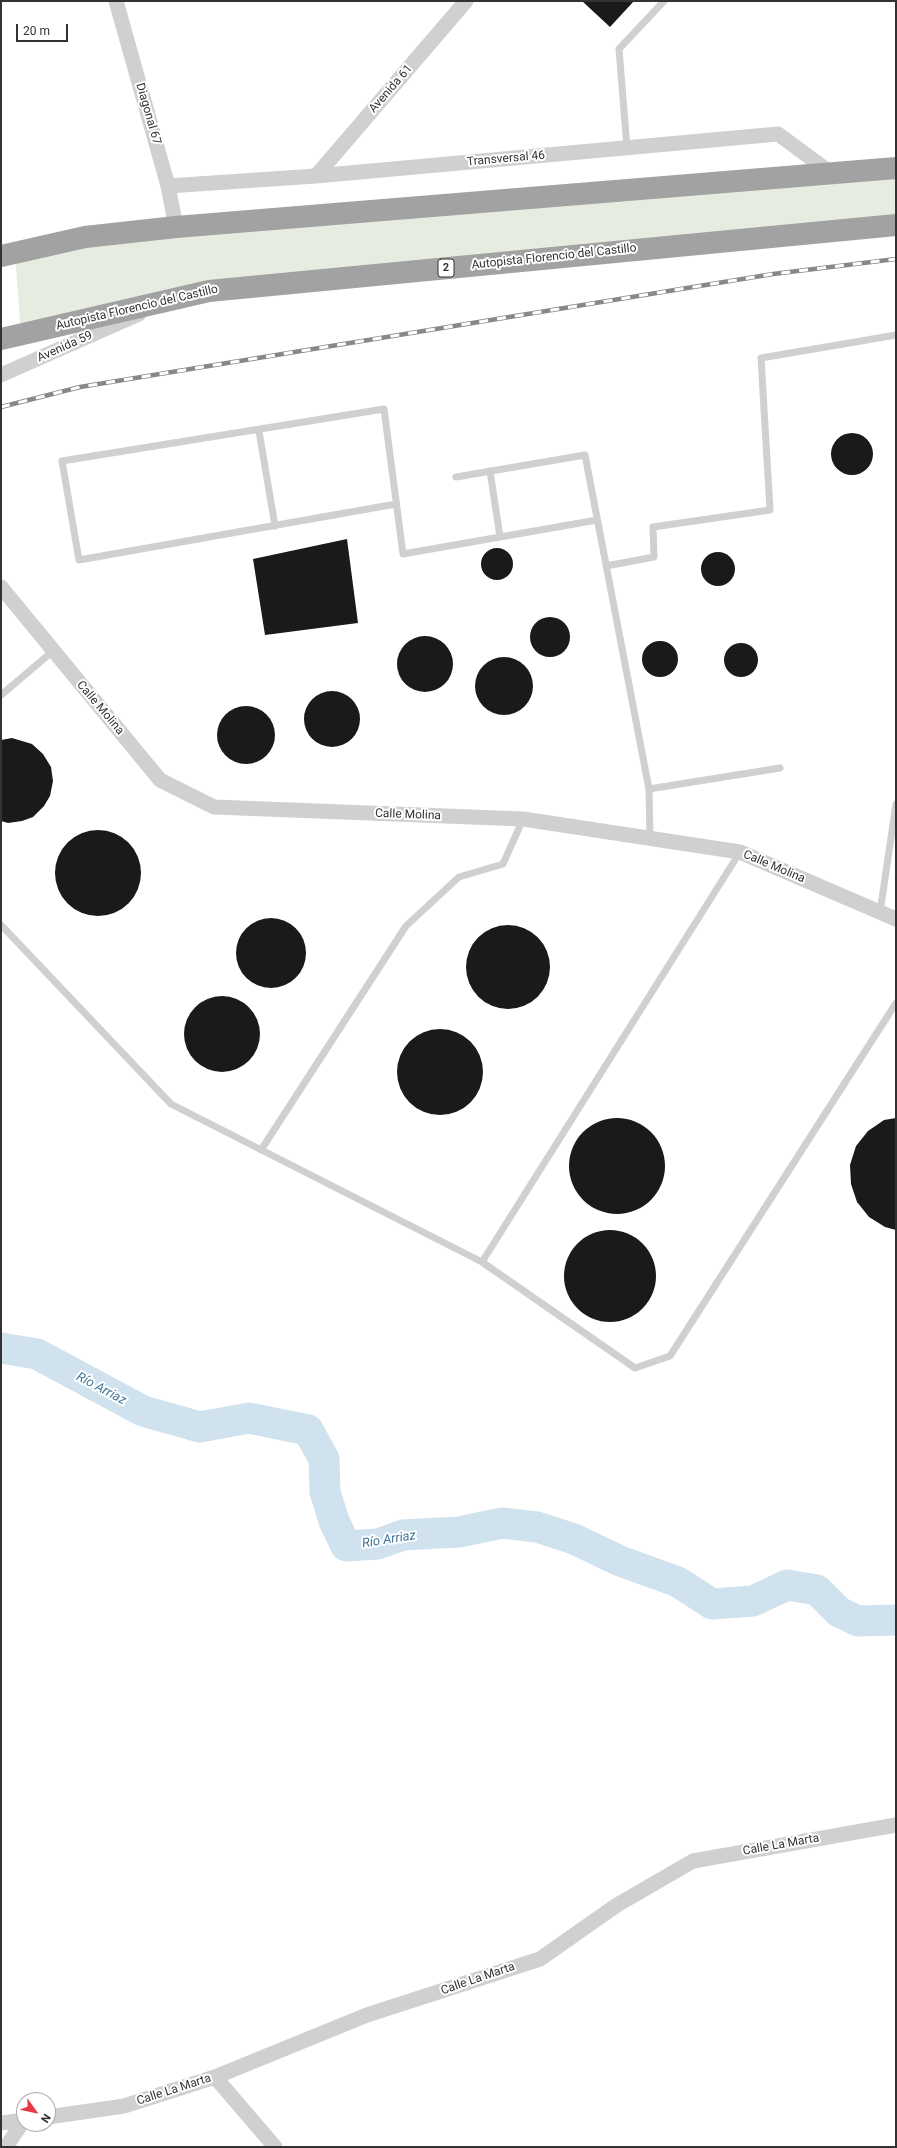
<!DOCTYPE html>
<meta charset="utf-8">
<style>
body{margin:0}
#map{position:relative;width:897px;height:2148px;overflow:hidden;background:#fff;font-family:Roboto,sans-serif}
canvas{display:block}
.frame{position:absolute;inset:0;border:2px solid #333;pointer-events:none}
.north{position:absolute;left:16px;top:2092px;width:40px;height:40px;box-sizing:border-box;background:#fff;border:1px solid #adadad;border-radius:50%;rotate:123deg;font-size:11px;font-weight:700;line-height:16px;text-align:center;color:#333}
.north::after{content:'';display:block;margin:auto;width:14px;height:18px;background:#e63946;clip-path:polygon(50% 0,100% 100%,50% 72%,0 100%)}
.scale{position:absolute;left:16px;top:24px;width:52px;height:18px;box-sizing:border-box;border:2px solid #333;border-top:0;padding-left:5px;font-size:12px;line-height:14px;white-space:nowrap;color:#333;-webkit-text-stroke:3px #fff;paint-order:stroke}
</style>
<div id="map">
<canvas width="897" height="2148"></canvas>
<div class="frame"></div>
<div class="north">N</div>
<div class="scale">20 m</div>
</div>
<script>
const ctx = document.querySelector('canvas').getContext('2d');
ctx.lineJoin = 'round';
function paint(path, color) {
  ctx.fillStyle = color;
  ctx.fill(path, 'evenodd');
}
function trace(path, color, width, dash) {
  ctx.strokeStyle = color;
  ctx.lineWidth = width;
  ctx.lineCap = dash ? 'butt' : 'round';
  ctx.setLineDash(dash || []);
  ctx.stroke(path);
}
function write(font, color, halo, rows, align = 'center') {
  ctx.font = font + ' Roboto,sans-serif';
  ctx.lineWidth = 4;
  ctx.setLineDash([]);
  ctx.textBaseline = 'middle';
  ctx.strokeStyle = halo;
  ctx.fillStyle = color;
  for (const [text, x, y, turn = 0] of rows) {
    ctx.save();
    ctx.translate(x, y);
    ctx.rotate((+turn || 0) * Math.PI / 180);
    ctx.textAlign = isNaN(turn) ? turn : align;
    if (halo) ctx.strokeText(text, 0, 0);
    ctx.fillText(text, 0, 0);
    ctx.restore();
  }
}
paint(new Path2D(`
 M896 170V225L209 291 21 335 15 253Z`), '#e6ecdf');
trace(new Path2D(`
 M1 1348 37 1354 143 1411 200 1427 249 1418 308 1430 324 1459 325 1492 334 1521 346 1546 378 1544 403 1535 459 1532 502 1523 537 1527 574 1539 620 1561 678 1582 712 1604 753 1601 787 1585 817 1590 839 1612 858 1621 896 1620`), '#cfe2ee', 31);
paint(new Path2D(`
 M582 1H634L610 27Z
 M831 454a21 21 0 1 1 42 0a21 21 0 1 1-42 0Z
 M347 539 358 623 265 635 253 559Z
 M481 564a16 16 0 1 1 32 0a16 16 0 1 1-32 0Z
 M701 569a17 17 0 1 1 34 0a17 17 0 1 1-34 0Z
 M530 637a20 20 0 1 1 40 0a20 20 0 1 1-40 0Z
 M397 664a28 28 0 1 1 56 0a28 28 0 1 1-56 0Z
 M642 659a18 18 0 1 1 36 0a18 18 0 1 1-36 0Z
 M724 660a17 17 0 1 1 34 0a17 17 0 1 1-34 0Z
 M475 686a29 29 0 1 1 58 0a29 29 0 1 1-58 0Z
 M304 719a28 28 0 1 1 56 0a28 28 0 1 1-56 0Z
 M217 735a29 29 0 1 1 58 0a29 29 0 1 1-58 0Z
 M12 738 32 744 43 754 51 767 53 781 50 796 44 806 33 817 22 821 8 823 1 821V740Z
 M55 873a43 43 0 1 1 86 0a43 43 0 1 1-86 0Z
 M236 953a35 35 0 1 1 70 0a35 35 0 1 1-70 0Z
 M466 967a42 42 0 1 1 84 0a42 42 0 1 1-84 0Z
 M184 1034a38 38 0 1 1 76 0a38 38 0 1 1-76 0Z
 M397 1072a43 43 0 1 1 86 0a43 43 0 1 1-86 0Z
 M569 1166a48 48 0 1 1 96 0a48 48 0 1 1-96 0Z
 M896 1118V1230L885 1227 869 1217 857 1202 851 1184 850 1165 856 1146 868 1131 884 1120Z
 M564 1276a46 46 0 1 1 92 0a46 46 0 1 1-92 0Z`), '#1a1a1a');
trace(new Path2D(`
 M627 148 619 49 664 1
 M259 431 275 526
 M490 471 500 537
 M456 477 585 455 649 789 650 838
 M396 504 79 560 62 461 384 409 403 554 597 520
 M606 566 654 557 653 527 770 510 761 358 896 335
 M1 695 53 651
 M649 789 780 768
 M880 912 896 804
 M1 925 171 1104 482 1262 635 1368 670 1356 896 1003
 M261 1150 406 926 459 877 503 864 523 819
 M482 1262 740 852`), '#d0d0d0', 7);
trace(new Path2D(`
 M116 1 168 186 176 227
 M316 176 466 1
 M168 186 316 176 778 134 831 173
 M1 375 139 314
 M1 587 160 780 214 807 523 819 740 852 896 919
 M215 2077 275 2147
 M48 2117 124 2106 215 2077 367 2015 540 1959 617 1905 693 1861 896 1825
 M1 2123 24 2120
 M6 2147 24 2120`), '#d0d0d0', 15);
trace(new Path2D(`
 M1 256 85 237 176 227 896 168
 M1 339 209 291 896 225`), '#a2a2a2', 22);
const rail = new Path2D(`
 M1 407 80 387 773 274 896 259`);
trace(rail, '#888', 4.5);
trace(rail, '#fff', 3, [9]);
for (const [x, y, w] of [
 [446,268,16]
]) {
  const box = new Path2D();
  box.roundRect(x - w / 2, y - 9, w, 18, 3);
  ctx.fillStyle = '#fff';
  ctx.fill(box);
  trace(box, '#333', 1);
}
write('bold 11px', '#333', null, [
 ["2",446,268]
]);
write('12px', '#333', '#fff', [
 ["Avenida 61",391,89,-49],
 ["Diagonal 67",148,114,74],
 ["Transversal 46",506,159,-5],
 ["Autopista Florencio del Castillo",554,257,-6],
 ["Autopista Florencio del Castillo",137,308,-13],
 ["Avenida 59",65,347,-24],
 ["Calle Molina",100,708,50],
 ["Calle Molina",408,815,2],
 ["Calle Molina",774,867,23],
 ["Calle La Marta",781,1845,-10],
 ["Calle La Marta",478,1979,-19],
 ["Calle La Marta",174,2090,-18]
]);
write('italic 13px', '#3f7597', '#fff', [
 ["Río Arriaz",101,1389,28],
 ["Río Arriaz",389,1540,-9]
]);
</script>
